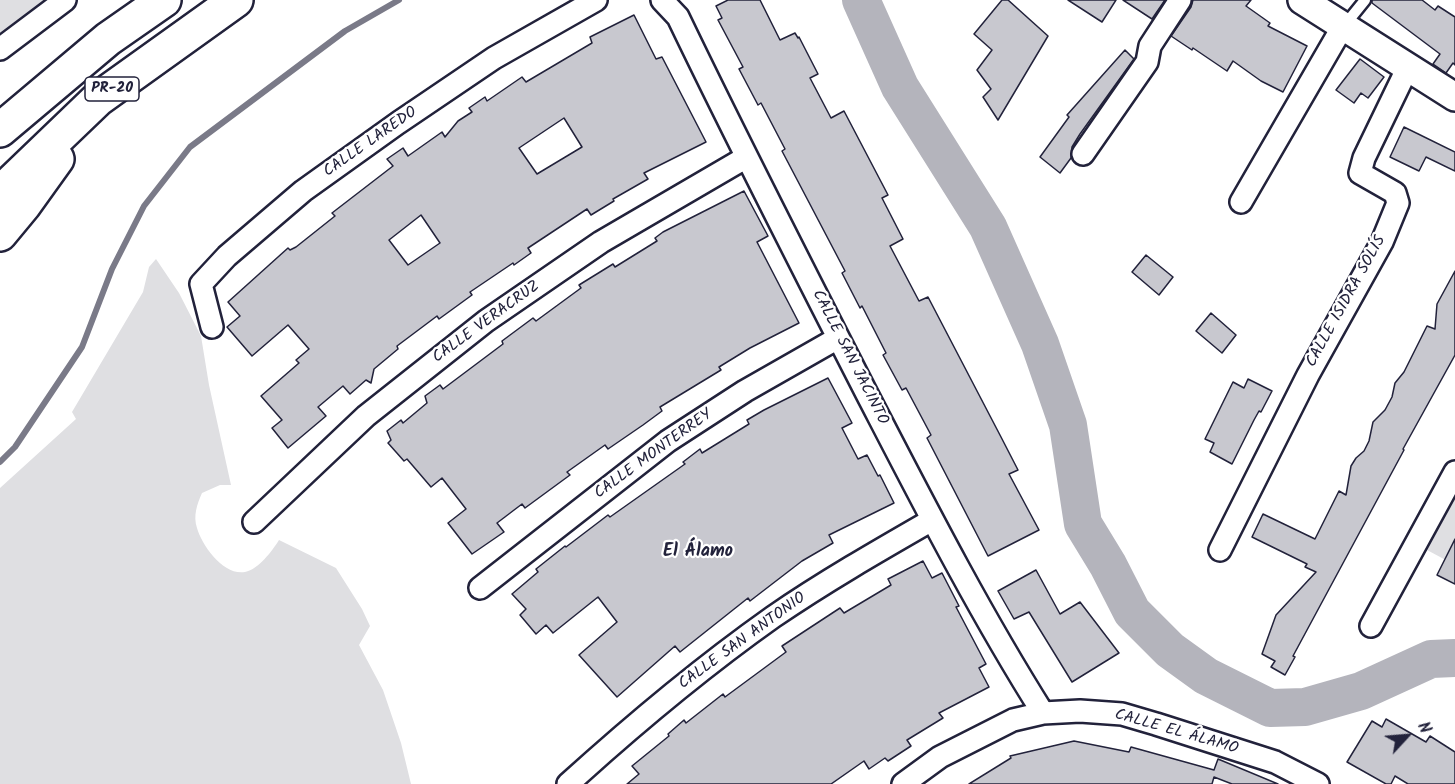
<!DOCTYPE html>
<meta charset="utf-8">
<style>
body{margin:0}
#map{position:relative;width:1455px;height:784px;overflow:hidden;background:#fff;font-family:Kalam,sans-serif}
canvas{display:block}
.north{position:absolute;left:1377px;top:706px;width:60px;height:60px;-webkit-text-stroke:4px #fff;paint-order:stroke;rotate:64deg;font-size:16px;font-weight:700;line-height:24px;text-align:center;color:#22223b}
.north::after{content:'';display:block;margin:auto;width:21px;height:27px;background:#22223b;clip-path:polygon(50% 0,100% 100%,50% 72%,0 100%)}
</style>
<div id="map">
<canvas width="1455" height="784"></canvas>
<div class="north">N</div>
</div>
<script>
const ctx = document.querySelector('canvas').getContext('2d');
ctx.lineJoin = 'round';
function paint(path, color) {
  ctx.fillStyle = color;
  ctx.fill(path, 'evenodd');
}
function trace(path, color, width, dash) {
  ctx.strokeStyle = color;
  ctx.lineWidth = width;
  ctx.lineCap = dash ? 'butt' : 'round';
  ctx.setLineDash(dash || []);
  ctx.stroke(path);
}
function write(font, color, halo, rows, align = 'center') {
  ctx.font = font + ' Kalam,sans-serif';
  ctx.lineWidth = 4.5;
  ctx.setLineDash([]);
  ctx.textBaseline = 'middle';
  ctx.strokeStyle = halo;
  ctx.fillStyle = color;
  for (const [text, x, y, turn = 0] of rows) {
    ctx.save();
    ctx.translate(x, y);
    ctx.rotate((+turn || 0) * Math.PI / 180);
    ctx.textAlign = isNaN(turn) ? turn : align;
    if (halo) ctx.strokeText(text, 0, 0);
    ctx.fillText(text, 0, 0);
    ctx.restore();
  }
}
paint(new Path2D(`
 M0 0H49L0 36Z
 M156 259 179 293 201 336 209 385 231 485H220L202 493C197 504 193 516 197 528 202 546 224 576 245 572 259 569 272 551 279 540L336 568 362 609 370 626 359 645 383 690 401 743 411 784H0V488L76 419 72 412 143 292 149 267Z
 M1455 498V565L1427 550Z`), '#dfdfe2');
trace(new Path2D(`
 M0 462 15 447 82 347 112 269 144 206 190 147 345 31 399 0`), '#7a7a88', 6);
trace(new Path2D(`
 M861 0 900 87 988 227 1040 344 1068 425 1083 524 1108 565 1132 612 1170 650 1206 676 1270 708 1305 707 1361 691 1431 659 1455 658`), '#b4b4bc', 38);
const building = new Path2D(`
 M728 0H760L780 40 795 33 798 38 799 37 818 74 810 78 831 118 844 111 888 195 882 198 903 239 890 246 919 301 928 297 1001 437 1018 470 1009 474 1039 530 988 556 927 438 931 435 906 388 902 390 883 355 886 353 862 306 860 308 842 273 845 271 782 151 785 149 761 103 758 105 739 69 743 67 718 20 722 18 716 6Z
 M1002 0H1008L1048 36 998 120 983 97 991 89 977 70 992 50 974 34Z
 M1068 0H1116L1102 22Z
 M1123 0H1165L1152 19Z
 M1193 0H1251L1246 6 1270 23 1268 26 1307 46 1283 92 1261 81 1233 61 1227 71 1193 48 1192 50 1171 36 1191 7Z
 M1372 0H1422L1435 10 1438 6 1455 17V65L1453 63 1446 73 1433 64 1440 54 1372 3Z
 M634 15 656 59 662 57 706 142 644 173 648 179 613 199 614 201 591 215 587 209 528 248 531 253 514 265 513 263 470 292 472 295 439 319 437 316 397 346 398 349 374 369 371 383 366 380 350 394 343 386 318 407 326 416 288 448 272 428 282 420 261 396 299 363 296 360 309 349 288 325 252 356 227 327 240 316 228 302 288 248 290 250 296 247 335 216 332 213 393 166 387 159 403 148 408 156 442 132 445 137 458 121 472 112 469 108 485 97 487 101 522 77 526 82 592 43 590 37ZM564 118 582 147 537 174 519 148ZM421 215 440 243 408 265 389 240Z
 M1125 50 1134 59 1080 134 1072 147 1071 158 1060 173 1040 157 1069 117 1067 115Z
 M1360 59 1384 77 1368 98 1361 93 1354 103 1336 90Z
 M1404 127 1455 152V171L1426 157 1419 171 1390 157Z
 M744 191 768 236 757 242 799 323 750 348 719 367 721 370 660 407 662 411 643 425 608 449 605 445 567 472 570 475 525 508 522 504 497 523 504 532 472 554 448 523 466 509 442 478 431 487 407 459 404 461 388 443 391 440 387 431 401 420 403 423 427 403 425 396 440 385 443 389 503 344 502 341 533 318 536 321 581 288 579 285 613 264 615 267 657 241 655 238 663 232Z
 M1146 255 1173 277 1159 295 1132 272Z
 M1455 271V355L1403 449 1404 450 1293 656 1295 657 1285 675 1271 667 1275 661 1262 654 1276 615 1316 572 1305 567 1307 564 1252 537 1263 514 1315 539 1339 491 1346 495 1351 466 1356 458 1364 451 1369 441 1373 422 1385 410 1392 397 1395 383 1404 372 1427 326 1435 329 1437 304Z
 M1211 313 1236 335 1222 353 1196 331Z
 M828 378 852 423 842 428 858 459 867 455 878 476 880 475 894 503 829 535 833 543 802 561 750 601 748 598 680 652 675 646 617 697 579 655 617 622 598 597 553 633 546 625 536 634 520 615 526 609 512 594 538 572 536 569 565 546 566 547 608 515 610 517 685 464 683 462 700 449 702 453 749 424 747 420 764 410Z
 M1248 379 1272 391 1261 412 1259 411 1254 420 1232 464 1210 452 1214 443 1205 439 1233 382 1244 388Z
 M1455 539V584L1437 575Z
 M923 561 932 578 942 573 959 606 956 607 986 664 979 668 989 687 939 713 943 718 907 740 911 746 888 761 885 758 869 769 864 761 831 784H627L639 774 632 766 669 736 668 734 684 720 686 723 723 694 725 697 786 652 782 646 840 608 844 613 891 585 888 579Z
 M1036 570 1060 614 1080 602 1119 653 1072 682 1029 612 1014 619 998 591Z
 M1386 719 1426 742 1430 736 1455 752V784H1408L1395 776 1391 784H1386L1347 762 1372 721 1382 727Z
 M1074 741 1129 752 1131 747 1214 770 1218 759 1278 784H1232L1214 777 1212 784H969L1011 758 1010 756Z`);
paint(building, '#c8c8cf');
trace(building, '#22223b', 1.5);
const service = new Path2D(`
 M1344 26 1365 0`);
const minor = new Path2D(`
 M662 0 678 17C739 144 803 269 867 394 923 502 978 610 1043 713
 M0 49 65 0
 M1083 154 1147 62 1150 46 1180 0
 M1241 202 1343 26
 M212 327 201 284 227 256 303 191 398 123 494 58 596 0
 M254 522 366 416 486 321 601 242 745 158
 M1220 550 1308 375 1382 242 1398 203 1395 193 1360 173 1364 158 1408 67
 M480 588 668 441 745 391 838 338
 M1371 626 1455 472
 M568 784C633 725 701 668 773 617 824 582 878 551 932 520
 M903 784 940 757 1013 720 1043 713 1080 711 1122 714 1156 724 1275 762 1318 784`);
const tertiary = new Path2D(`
 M1302 0 1455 97`);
const motorway = new Path2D(`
 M0 130 108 39 164 0
 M0 193 98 99 236 0
 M0 234 24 205 57 159`);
trace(service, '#22223b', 15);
trace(minor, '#22223b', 26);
trace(tertiary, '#22223b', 32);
trace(motorway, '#22223b', 38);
trace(service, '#fff', 10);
trace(minor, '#fff', 21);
trace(tertiary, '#fff', 27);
trace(motorway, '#fff', 33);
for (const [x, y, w] of [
 [112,89,54]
]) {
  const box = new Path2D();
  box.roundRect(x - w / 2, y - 12, w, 24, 4.5);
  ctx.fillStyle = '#fff';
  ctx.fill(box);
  trace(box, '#22223b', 1.5);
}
write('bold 15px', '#22223b', null, [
 ["PR-20",112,89]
]);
write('16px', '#22223b', '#fff', [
 ["CALLE LAREDO",371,143,-35],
 ["CALLE ISIDRA SOLÍS",1347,302,-61],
 ["CALLE VERACRUZ",487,323,-36],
 ["CALLE SAN JACINTO",849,358,63],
 ["CALLE MONTERREY",654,455,-36],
 ["CALLE SAN ANTONIO",743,642,-36],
 ["CALLE EL ÁLAMO",1176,733,16]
]);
write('bold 18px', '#22223b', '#fff', [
 ["El Álamo",698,553]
]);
</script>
